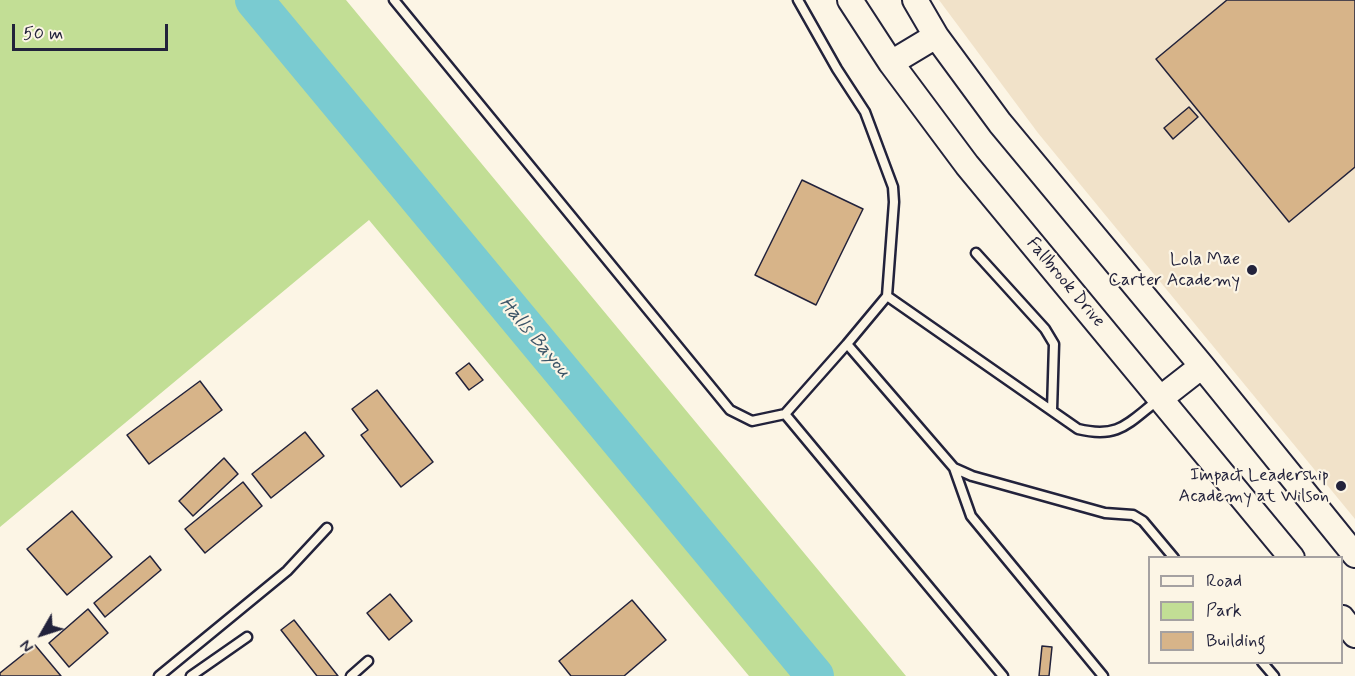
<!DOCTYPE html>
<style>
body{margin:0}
#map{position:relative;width:1355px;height:676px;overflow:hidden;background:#fcf5e5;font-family:Mynerve,sans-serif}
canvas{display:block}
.legend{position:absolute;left:1148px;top:556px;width:195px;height:108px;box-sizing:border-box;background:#fcf5e5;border:2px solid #a5a1a1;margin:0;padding:8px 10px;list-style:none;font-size:18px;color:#22223b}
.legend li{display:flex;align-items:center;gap:12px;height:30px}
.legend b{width:30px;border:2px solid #a5a1a1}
.north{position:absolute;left:12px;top:604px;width:60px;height:60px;-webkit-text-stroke:4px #fcf5e5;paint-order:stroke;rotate:231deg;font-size:16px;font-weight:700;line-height:24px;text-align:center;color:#22223b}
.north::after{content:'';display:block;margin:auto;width:21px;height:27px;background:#22223b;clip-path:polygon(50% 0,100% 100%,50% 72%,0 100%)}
.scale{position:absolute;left:12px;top:24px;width:156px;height:27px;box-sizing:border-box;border:3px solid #22223b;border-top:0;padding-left:8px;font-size:18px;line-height:21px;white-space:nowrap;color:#22223b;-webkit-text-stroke:4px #fcf5e5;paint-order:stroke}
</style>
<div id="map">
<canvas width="1355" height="676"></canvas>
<ul class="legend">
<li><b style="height:8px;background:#fcf5e5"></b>Road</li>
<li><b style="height:16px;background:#c2de95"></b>Park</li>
<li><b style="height:16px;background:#d7b489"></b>Building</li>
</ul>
<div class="north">N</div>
<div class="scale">50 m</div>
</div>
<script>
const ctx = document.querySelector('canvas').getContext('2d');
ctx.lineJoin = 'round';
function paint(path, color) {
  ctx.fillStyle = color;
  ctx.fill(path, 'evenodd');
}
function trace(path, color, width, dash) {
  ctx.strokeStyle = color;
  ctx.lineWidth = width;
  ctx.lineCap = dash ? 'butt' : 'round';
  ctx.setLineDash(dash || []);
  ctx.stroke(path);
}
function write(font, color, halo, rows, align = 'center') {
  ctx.font = font + ' Mynerve,sans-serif';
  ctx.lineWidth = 4.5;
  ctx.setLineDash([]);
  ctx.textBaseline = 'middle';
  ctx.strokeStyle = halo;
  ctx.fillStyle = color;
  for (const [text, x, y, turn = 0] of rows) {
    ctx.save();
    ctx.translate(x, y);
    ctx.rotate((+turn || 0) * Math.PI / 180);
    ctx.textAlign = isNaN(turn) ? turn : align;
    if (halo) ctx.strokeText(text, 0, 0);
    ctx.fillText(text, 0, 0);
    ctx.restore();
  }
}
paint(new Path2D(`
 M939 0H1355V519L1038 133Z`), '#f1e2c9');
paint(new Path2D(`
 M0 0H346L906 676H749L369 220 0 527Z`), '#c2de95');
trace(new Path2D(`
 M254 0 815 676`), '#7acbd1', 38);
const building = new Path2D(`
 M1227 0H1355V167L1289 222 1156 59Z
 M1189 107 1198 117 1173 139 1164 128Z
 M802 180 863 209 816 305 755 275Z
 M469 363 483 380 469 390 456 373Z
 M200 381 222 410 149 464 127 435Z
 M377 390 433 462 401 487 361 435 368 430 352 409Z
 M305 432 324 456 271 498 252 474Z
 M224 458 238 474 193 516 179 501Z
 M243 482 262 506 205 553 185 529Z
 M72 511 112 557 67 595 27 549Z
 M150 556 161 570 105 617 94 603Z
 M390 594 412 621 389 640 367 613Z
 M632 600 666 640 624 676H571L559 661Z
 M88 609 108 633 69 667 49 643Z
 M294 620 338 676H317L281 630Z
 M35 645 61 676H0V673Z
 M1042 646 1052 647 1049 676H1039Z`);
paint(building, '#d7b489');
trace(building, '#22223b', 1.5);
const service = new Path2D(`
 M394 0 730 410 752 421 785 414 1003 676
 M798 0 837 69 865 112 893 187 894 202 887 296 847 344 954 468 972 476 1105 513 1133 515 1143 521 1174 558
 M976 253 1045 329 1054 344 1052 410
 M887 296 1078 429C1119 439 1128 423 1158 400
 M785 414 847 344
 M954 468 971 516 1103 676
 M1262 662 1274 676
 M159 676 287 571 327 528
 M191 676 247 637
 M351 676 368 661`);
const secondary = new Path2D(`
 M850 0 891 63 967 165 1292 558
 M915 0 936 36 1000 123 1202 366 1355 555
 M891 63 936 36
 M1161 398 1202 366
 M1342 618 1355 635`);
trace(service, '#22223b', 13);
trace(secondary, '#22223b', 28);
trace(service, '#fcf5e5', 8);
trace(secondary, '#fcf5e5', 24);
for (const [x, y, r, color] of [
 [1252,270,6,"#22223b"],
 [1341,486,6,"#22223b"]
]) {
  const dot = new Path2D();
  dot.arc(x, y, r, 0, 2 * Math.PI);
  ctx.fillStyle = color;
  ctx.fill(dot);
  trace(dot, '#fcf5e5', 2);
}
write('18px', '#22223b', '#fcf5e5', [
 ["Lola Mae",1240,260],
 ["Carter Academy",1240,281],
 ["Impact Leadership",1329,476],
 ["Academy at Wilson",1329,497]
], 'right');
write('18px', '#22223b', '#fcf5e5', [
 ["Fallbrook Drive",1065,283,50]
]);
write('italic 20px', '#3c5568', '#fcf5e5', [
 ["Halls Bayou",534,338,50]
]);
</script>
